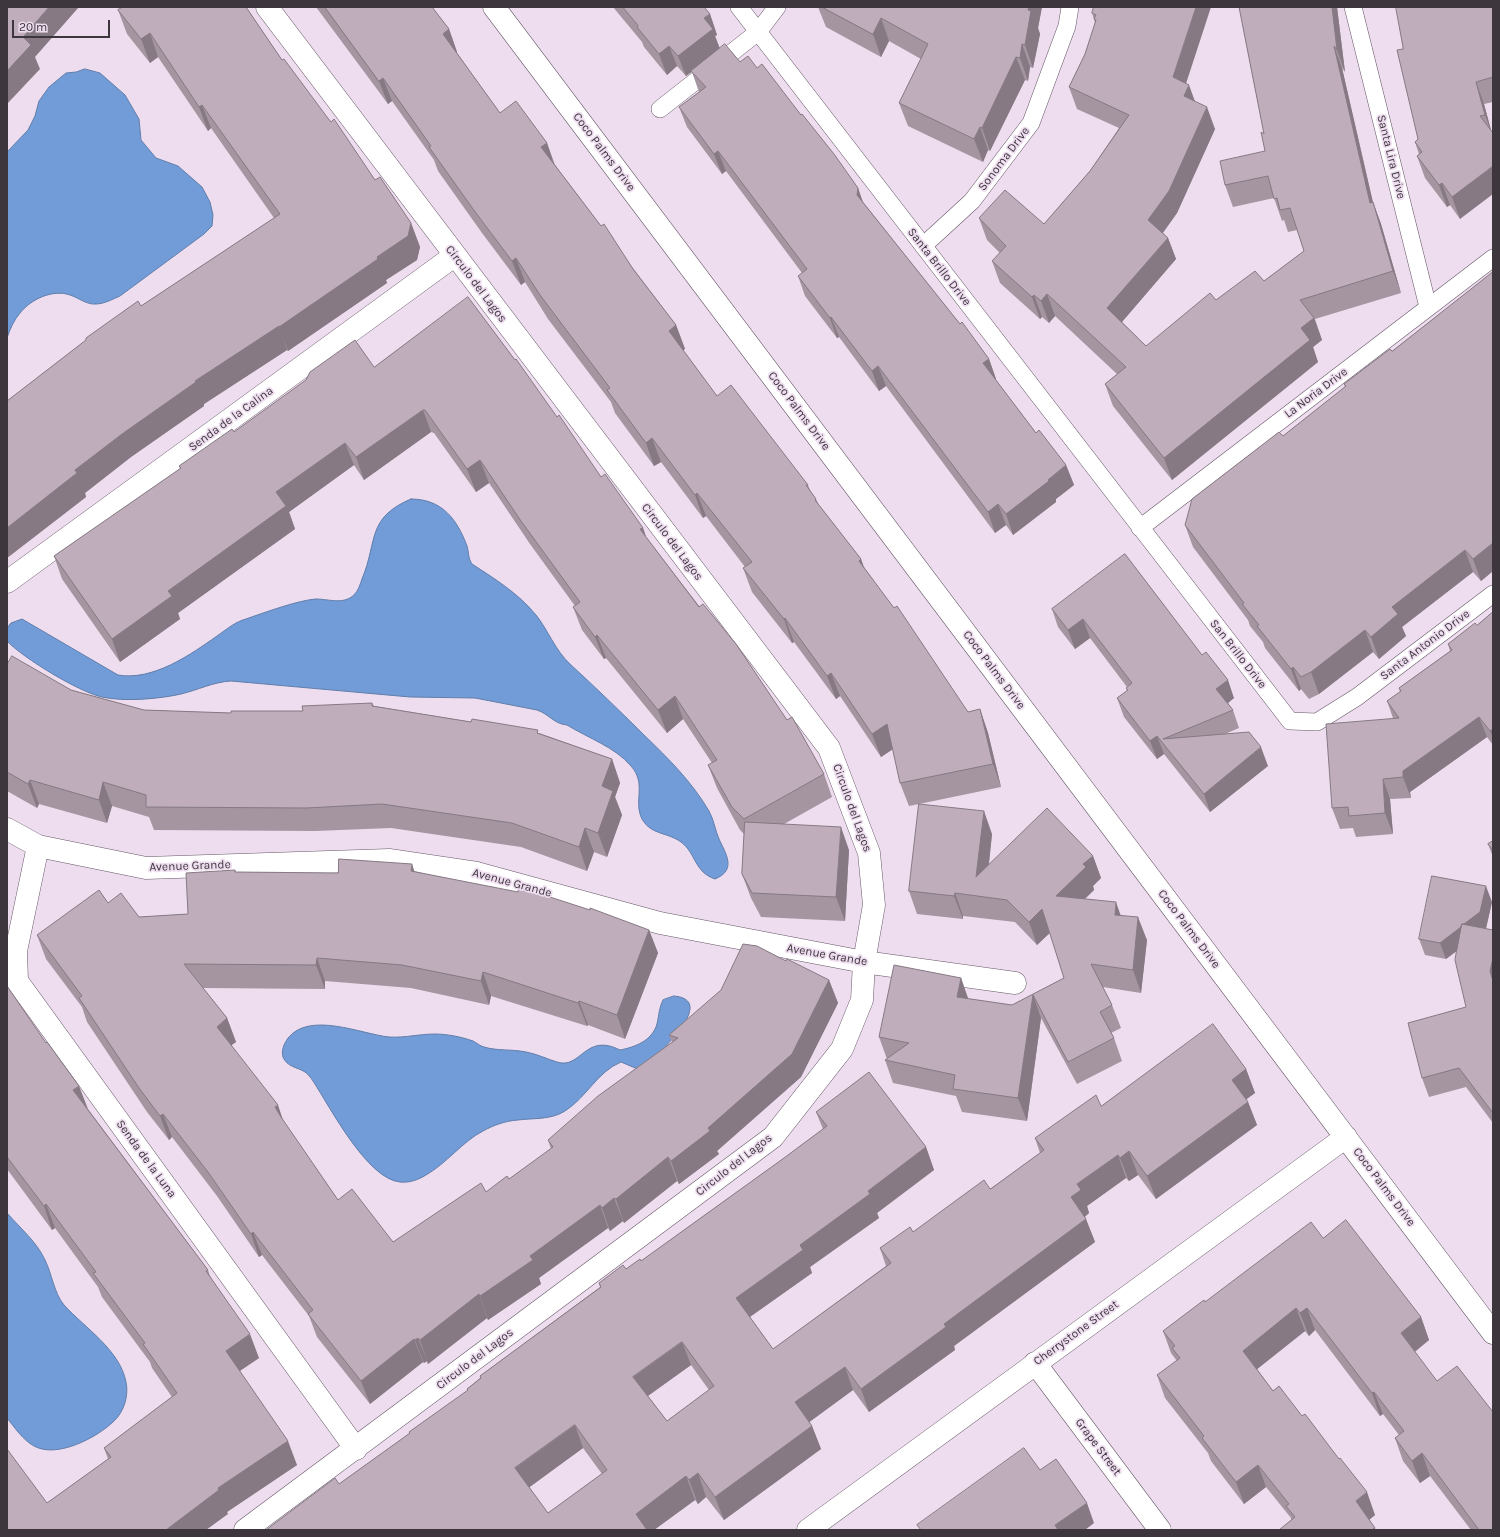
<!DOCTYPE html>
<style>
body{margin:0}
#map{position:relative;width:1500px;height:1537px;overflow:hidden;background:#eeddef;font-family:Karla,sans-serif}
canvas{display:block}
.frame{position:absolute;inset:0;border:8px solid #3d363d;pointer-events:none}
.scale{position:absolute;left:12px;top:20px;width:98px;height:18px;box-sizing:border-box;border:2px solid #3d363d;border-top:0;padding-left:5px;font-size:12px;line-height:14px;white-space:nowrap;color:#3d363d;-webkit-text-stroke:3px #eeddef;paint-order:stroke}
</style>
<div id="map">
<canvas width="1500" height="1537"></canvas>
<div class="frame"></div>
<div class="scale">20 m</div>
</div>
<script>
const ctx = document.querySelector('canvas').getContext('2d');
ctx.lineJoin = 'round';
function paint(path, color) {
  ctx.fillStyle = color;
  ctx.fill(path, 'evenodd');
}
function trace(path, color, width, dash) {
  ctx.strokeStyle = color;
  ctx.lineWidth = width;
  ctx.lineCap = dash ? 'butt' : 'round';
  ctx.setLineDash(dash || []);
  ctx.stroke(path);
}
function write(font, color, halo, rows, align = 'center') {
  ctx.font = font + ' Karla,sans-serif';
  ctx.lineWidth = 3.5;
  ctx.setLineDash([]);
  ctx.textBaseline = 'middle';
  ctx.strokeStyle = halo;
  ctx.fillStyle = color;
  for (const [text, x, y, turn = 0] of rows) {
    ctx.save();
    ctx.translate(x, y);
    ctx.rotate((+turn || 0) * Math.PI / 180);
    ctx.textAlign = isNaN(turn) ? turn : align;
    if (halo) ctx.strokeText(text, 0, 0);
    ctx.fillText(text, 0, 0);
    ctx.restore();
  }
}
const water = new Path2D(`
 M85 69 100 73 125 95 139 119 141 140 156 158 178 166 202 187 210 202 213 215 212 226 204 234 120 296C113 299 104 304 96 304 87 305 79 298 70 295 53 289 31 299 20 313 14 320 10 329 7 338V152L28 130 35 116 39 101 49 87 66 73 76 72Z
 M411 499C442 499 457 519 467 546 469 553 468 558 472 564 495 579 518 593 536 615 548 630 555 650 570 664 595 687 620 711 644 735 668 758 692 782 709 811 714 820 715 830 719 839 726 854 737 870 715 879 694 872 696 853 681 842 667 832 651 835 642 819 633 801 647 784 631 766 615 747 588 738 567 725 554 724 549 714 537 710L475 698 410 697 231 681C213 682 198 690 181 694 159 699 124 702 102 697 79 692 23 658 7 641V628L11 623 22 619 118 675C153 681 190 655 217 636 227 629 235 622 246 619 263 613 299 600 316 599 329 599 343 605 354 595 358 591 360 585 362 579 378 541 366 518 411 499Z
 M674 996C721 1000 652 1060 640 1070L621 1062C597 1072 587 1097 565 1111 551 1120 533 1118 518 1120 505 1121 494 1125 483 1131 462 1142 447 1163 426 1175 418 1180 409 1183 400 1182 367 1179 330 1107 313 1081 311 1078 308 1074 305 1072 297 1067 287 1067 283 1057 281 1050 284 1044 288 1038 310 1011 361 1034 389 1037 405 1038 419 1034 435 1034 447 1034 462 1037 473 1041 477 1043 480 1046 484 1047 497 1051 512 1049 526 1052 537 1054 547 1059 557 1062 581 1070 585 1032 620 1050 635 1047 652 1041 657 1024 659 1015 659 1008 663 1000Z
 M7 1213C20 1228 37 1242 45 1260 52 1274 54 1293 64 1305 85 1328 120 1350 126 1382 129 1395 124 1412 114 1421 98 1437 57 1459 34 1446 23 1440 15 1428 7 1418Z`);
paint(water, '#719cd7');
trace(water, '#617da9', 1);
const service = new Path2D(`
 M739 7 1290 721 1317 722 1357 697 1493 594
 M1353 7 1428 307
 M660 109 758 32 777 7
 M923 246 972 201 1031 123 1067 26 1070 7
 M1140 528 1493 258`);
const minor = new Path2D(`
 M494 7 1493 1333
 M7 582 454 256
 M7 829 38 846 146 868 389 860 477 873 660 923 864 962 1015 983
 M38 846 16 951 17 981 356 1449
 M1035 1363 1160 1530
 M245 1530 773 1137 842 1049 862 1000 864 962 874 905 869 853 829 748 267 7
 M808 1530 1346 1137`);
trace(service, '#655766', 18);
trace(minor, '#655766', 23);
trace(service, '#fff', 17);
trace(minor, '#fff', 22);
paint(new Path2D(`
 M120 7H246L282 60 375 180 411 223 420 247 417 260 386 280 387 283 288 351 287 350 204 404V406L131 457 85 493 86 497 7 558V401L86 340V338L141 306 274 218 211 128 208 131 158 57 150 63 127 34 118 10 121 8Z
 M316 7H432L449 29 457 52V53L500 113 547 143 555 165 676 325 685 349 683 350 717 396 808 485 810 490 819 505 861 559 864 567 968 712 980 709 988 733 1001 787 919 804 992 834 989 865 1093 856 1101 878 1093 886 1094 890 1085 899 1121 915 1147 940 1141 993 1103 987 1112 1005 1121 1028 1111 1033 1114 1038 1122 1061 1077 1084 1041 1018 1027 1121 962 1112 956 1096 893 1083 885 1060 887 1059 879 1037 961 978 968 999 1012 1005 1064 978 1050 932 1037 945 1015 922 963 916V919L917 914 909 891 919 804 909 806 900 783 893 749 881 757 840 696 836 699 794 642 792 643 752 592 743 568 745 567 706 516 703 518 661 462 654 466 615 413 611 402 548 319 525 282 521 285 482 233 438 171 434 160 392 101 388 104Z
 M613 7H704L710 14 717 35 715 36 720 49 740 62 757 68 801 115 858 188 863 202 960 324 989 359 996 379V380L1036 433 1066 465 1074 485 1056 499V502L1013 535 1006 525 995 533 886 386 879 391 839 337 837 338 805 296 798 276 802 273 726 171 722 174 687 127 679 107 699 92 692 72 686 76 677 66 667 75 644 47 642 42Z
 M818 7H1042L1038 28 1040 34 1033 68 1030 67 1028 81 1025 80 990 151 988 150 983 162 908 126 899 103 921 59 889 41 881 57 826 27Z
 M1094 7 1186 84 1195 102 1215 129 1177 213 1163 233 1168 238 1176 259 1122 322 1146 346 1216 300 1264 281 1304 251 1297 230 1288 232 1284 220 1282 221 1274 198 1233 207 1225 185 1265 151 1264 134 1239 7H1337L1345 72 1342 68 1373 202 1381 224 1401 293 1315 319 1322 340 1313 347 1318 362 1172 480 1113 406 1105 384 1117 374 1055 316 1049 323 1042 317 1040 319 1000 283 992 261 1000 253 987 240 979 218 1044 224 1090 171 1119 128 1077 109 1069 87 1085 54 1095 23 1092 13Z
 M1493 7V102L1484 104 1491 131 1460 219 1450 205 1447 207 1425 178 1417 156 1419 154 1415 142 1418 139 1403 49Z
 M1493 272V571L1481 581 1473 572 1402 627 1406 636 1379 659 1373 652 1319 694 1309 699 1301 689 1299 691 1265 648 1263 642 1250 626 1248 620 1193 547 1185 525 1283 436 1345 387 1344 384 1392 351Z
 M374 367 557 417 601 477 643 528 646 537 787 720 824 774 832 797 784 824 849 850 845 921 761 917 751 898 742 874 744 834 740 830 717 788 708 765 712 763 683 719 667 733 606 658 604 659 582 630 573 607 575 606 530 544 489 483 476 492 434 433 431 432 364 480 354 465 289 512 295 529 178 613 180 619 120 662 62 579 54 556 180 469 179 466 234 432Z
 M1125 554 1234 698 1228 703 1233 710 1239 728 1225 734 1268 766 1210 812 1164 754 1157 759 1124 717 1117 698 1127 691 1126 688 1127 687 1090 638 1075 649 1058 627 1052 609Z
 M1493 612V745L1487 737 1410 792 1411 798 1390 799 1393 834 1356 837 1353 828 1340 829 1332 808 1393 718 1387 701 1400 692 1399 688 1450 651 1448 644 1477 625Z
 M7 665 71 690 144 710 231 713 303 711 372 703 374 706 539 733 612 759 620 783 615 797 622 815 607 857 594 852 587 871 521 847 391 828 315 831 154 830 149 817 112 806 107 823 39 804 37 808 7 791Z
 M1493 841V857L1488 844Z
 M235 870 236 872 338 873 414 871 649 930 658 953 625 1039 588 1025 587 1026 491 996 489 1005 411 988 325 981V989L203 988 227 1018 236 1042 231 1045 338 1200 393 1242 486 1192 509 1179 551 1149 548 1140 672 1042 669 1035 786 961 829 980 838 1003 801 1077 717 1151 719 1154 679 1184 677 1181 624 1223 623 1221 610 1231 608 1228 539 1278 541 1284 488 1320 487 1318 428 1364 427 1361 424 1363 423 1362 370 1404 317 1337 309 1316 262 1255 259 1257 217 1196 172 1137 169 1140 147 1112 87 1022 82 1007 46 959 37 935 108 903 139 917 188 914Z
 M1492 902 1486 929 1493 930V1123L1466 1087 1429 1097 1422 1078 1466 1007 1457 951 1446 959 1425 955 1419 939Z
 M7 986 88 1109 208 1270 210 1276 259 1358 240 1371 297 1465 227 1512 228 1514 47 1503 108 1459 104 1448 172 1397 152 1368 150 1362 102 1297 98 1287 55 1228 52 1230 7 1169Z
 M1246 1069 1255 1093 1246 1099 1248 1102 1257 1125 1156 1199 1138 1175 1129 1181 1126 1178 1087 1206 1089 1213 1085 1217 1095 1242 954 1346 955 1350 869 1412 853 1390 809 1422 812 1426 821 1449 724 1520 706 1497 698 1504 695 1500 654 1530 339 1484 409 1434V1432L468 1391 467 1389 480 1378V1376L600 1287 599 1283 641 1261 784 1158 823 1129 816 1112 926 1147 934 1170 877 1213 879 1218 810 1267 812 1273 750 1317 773 1349 886 1266 880 1248 913 1232 990 1189 1040 1153 1035 1138 1101 1106ZM691 1365 709 1390 667 1421 648 1396ZM583 1448 602 1474 548 1513 529 1487Z
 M1323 1238 1421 1317 1429 1340 1415 1352 1493 1530H1471L1430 1476 1420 1483 1403 1461 1395 1438 1399 1435 1383 1414 1380 1416 1315 1330 1309 1336 1305 1331 1257 1369 1273 1391 1375 1515 1369 1520 1375 1528 1376 1530H1279L1291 1520V1518L1266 1487 1244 1504 1211 1461 1208 1453 1165 1398 1157 1375 1177 1361 1171 1353 1163 1331 1205 1302Z`), '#a495a1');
paint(new Path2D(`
 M49 7H79L35 57 40 69 7 104V71L23 37Z
 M1029 7H1042L1038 28 1040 34 1033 68 1025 45Z
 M1196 7H1211L1181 99 1173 77Z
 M1332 7H1337L1345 72 1337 50Z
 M710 14 717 35 715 36 720 49 686 76 678 56 704 18Z
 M881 18 889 41 881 57 873 34Z
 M449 29 457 52 451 57 443 34Z
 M150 33 158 57 150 63 141 39Z
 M1022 44 1030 67 1028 81 1020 58Z
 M669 46 677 66 667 75 659 54Z
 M1334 46 1342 68 1378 225 1370 203Z
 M1016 57 1025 80 990 151 982 128Z
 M383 78 392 101 388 104 379 81Z
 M1476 82 1484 104 1493 137 1485 115Z
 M1189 85 1197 107 1184 96Z
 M202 105 211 128 208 131 199 107Z
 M1207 107 1215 129 1177 213 1156 242 1148 220Z
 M980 127 988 150 983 162 974 139Z
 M547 143 555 167 541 147Z
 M718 151 726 171 722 174 714 154Z
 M1493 166V194L1460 219 1452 197Z
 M1442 183 1450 205 1447 207 1439 185Z
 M858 188 865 209 857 195Z
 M1373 202 1381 224 1401 293 1393 271Z
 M411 223 420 247 417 260 386 280 387 283 288 351 279 327 377 257Z
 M1168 238 1176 259 1115 330 1107 308Z
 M516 258 525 282 521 285 512 261Z
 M1047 294 1055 316 1049 323 1041 301Z
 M1034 295 1042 317 1040 319 1032 297Z
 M831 317 839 337 837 338 830 318Z
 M1314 318 1322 340 1313 347 1318 362 1172 480 1164 458 1301 328Z
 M676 325 685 349 677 354 669 331Z
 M279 326 287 350 204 404V406L131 457 85 493 86 497 7 558V528L75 470 122 434 195 381Z
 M989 359 996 379 991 383 983 363Z
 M878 366 886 386 879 391 872 371Z
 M423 410 431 432 364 480 356 457Z
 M652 438 661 462 654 466 646 443Z
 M345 443 354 465 289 512 295 529 178 613 180 619 120 662 112 639 168 591 276 492Z
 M480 460 489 483 476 492 467 469Z
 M1066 465 1074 485 1056 499V502L1013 535 1006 514Z
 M697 493 706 516 703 518 695 495Z
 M816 499 825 522 815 500Z
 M998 504 1006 525 995 533 988 512Z
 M643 528 651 551 640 529Z
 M1493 543V571L1481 581 1473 559Z
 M1465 550 1473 572 1402 627 1406 636 1379 659 1371 637 1392 607Z
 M861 559 869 583 859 561Z
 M785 618 794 642 792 643 784 619Z
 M1083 619 1090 638 1075 649 1068 630Z
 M1365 630 1373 652 1319 694 1311 672Z
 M597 635 606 658 604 659 595 637Z
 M1293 667 1301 689 1299 691 1291 669Z
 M831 673 840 696 836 699 827 676Z
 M1228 680 1234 698 1223 707 1216 689Z
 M675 696 683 719 667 733 658 710Z
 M980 709 988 733 1001 787 993 764Z
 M1479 717 1487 737 1410 792 1411 798 1403 777V771Z
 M887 724 896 747 881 757 872 734Z
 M1493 729V738L1490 731Z
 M1157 736 1164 754 1157 759 1150 741Z
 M1261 747 1268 766 1210 812 1204 794Z
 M612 759 620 783 615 797 622 815 607 857 598 833 602 786Z
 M1383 779 1390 799 1393 834 1385 813Z
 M30 780 39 804 37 808 28 784Z
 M103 782 112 806 107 823 99 800Z
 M984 811 992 834 985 897 976 877Z
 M841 827 849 850 845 921 836 897Z
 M585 828 594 852 587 871 579 847Z
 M1093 856 1101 878 1093 886 1094 890 1064 918 1056 896 1083 864Z
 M412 864 420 888 411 871Z
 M1486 886 1492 902 1486 928 1446 959 1440 943Z
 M955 893 963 916V919L954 896Z
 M1116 902 1124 925 1115 915Z
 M1042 909 1051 932 1037 945 1029 922Z
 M1138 917 1147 940 1141 993 1133 970Z
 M649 930 658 953 625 1039 617 1015Z
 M317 958 325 981V989L316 965Z
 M1493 958V981L1490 971Z
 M483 972 491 996 489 1005 481 981Z
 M961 978 969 1001 957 997Z
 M829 980 838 1003 801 1077 717 1151 719 1154 679 1184 671 1161 708 1128Z
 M1033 995 1041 1018 1027 1121 1018 1098Z
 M579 1001 588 1025 587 1026 578 1003Z
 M227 1018 236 1042 225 1050 217 1027Z
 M1246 1069 1255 1093 1240 1104 1232 1080Z
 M79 1086 88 1109 73 1090Z
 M1248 1102 1257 1125 1156 1199 1147 1176Z
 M278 1105 286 1129 275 1107Z
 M163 1114 172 1137 169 1140 160 1116Z
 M926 1147 934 1170 877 1213 879 1218 810 1267 812 1273 744 1321 736 1298 800 1245 868 1191Z
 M1129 1151 1138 1175 1129 1181 1120 1158Z
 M1118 1155 1126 1178 1087 1206 1089 1213 1079 1221 1071 1197 1077 1184Z
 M668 1157 677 1181 624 1223 616 1199Z
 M614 1198 623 1221 610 1231 602 1208Z
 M46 1204 55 1228 52 1230 44 1206Z
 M600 1205 608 1228 539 1278 541 1284 488 1320 480 1296 530 1256Z
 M1086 1219 1095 1242 954 1346 955 1350 869 1412 861 1389 944 1324Z
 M253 1232 262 1255 259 1257 251 1234Z
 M479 1294 487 1318 428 1364 420 1340Z
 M1296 1308 1305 1331 1251 1374 1243 1351Z
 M1307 1308 1315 1330 1309 1336 1300 1313Z
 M1421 1317 1429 1340 1409 1356 1401 1333Z
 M250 1334 259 1358 235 1374 226 1351Z
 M418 1338 427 1361 424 1363 415 1340Z
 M414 1339 423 1362 370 1404 361 1381Z
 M682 1342 691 1365 642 1400 633 1377Z
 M845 1367 853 1390 804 1426 795 1402Z
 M1374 1392 1383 1414 1380 1416 1372 1393Z
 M575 1425 583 1448 523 1492 515 1468Z
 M812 1426 821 1449 724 1520 715 1497Z
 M288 1441 297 1465 227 1512 228 1514 206 1530H166L218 1488Z
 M1422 1453 1430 1476 1420 1483 1412 1461Z
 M1258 1465 1266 1487 1244 1504 1236 1482Z
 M698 1473 706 1497 698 1504 689 1480Z
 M686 1476 695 1500 654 1530H641L636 1514Z
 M1367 1492 1375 1515 1364 1524 1356 1501Z
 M1087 1503 1094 1523 1085 1530H1057L1055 1525Z`), '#867983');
const building = new Path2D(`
 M7 7H49L23 37 31 45 7 71Z
 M123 7H246L282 60 284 59 327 117 331 122 334 119 375 180 380 177 411 223 408 236 377 257 378 259 279 327V326L195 381 196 382 122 434 75 470 77 473 7 528V401L86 340V338L138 301 141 306 280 214 202 105 199 107 150 33 141 39 118 10Z
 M325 7H432L449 29 443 34 500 113 516 101 547 143 541 147 601 226 604 224 633 269 676 325 669 331 717 396 731 385 808 485H806L816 499 815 500 861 559 859 561 894 608 897 606 968 712 980 709 993 764 900 783 887 724 872 734 831 673 827 676 785 618 784 619 743 568 752 562 697 493 695 495 652 438 646 443 607 390 610 388 540 295 516 258 512 261 473 209 429 147 431 146 383 78 379 81Z
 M623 7H704L710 14 704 18 713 29 678 56 669 46 659 54 637 27 638 26Z
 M822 7H1029L1028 10 1031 11 1025 45 1022 44 1020 58 1016 57 982 128 980 127 974 139 899 103 928 44 881 18 873 34Z
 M1094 7H1196L1173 77 1189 85 1184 96 1207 107 1169 191 1148 220 1168 238 1107 308 1146 346 1210 293 1216 300 1255 271 1264 281 1304 251 1290 208 1280 210 1277 198 1274 199 1268 176 1225 185 1220 161 1265 151 1261 132 1264 134 1239 7H1332L1337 50 1334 46 1370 203 1373 202 1393 271 1300 300 1314 318 1301 328 1310 340 1164 458 1105 384 1126 367 1047 294 1041 301 1034 295 1032 297 992 261 1006 246 979 218 1005 190 1044 224 1090 171 1129 115 1069 87 1085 54 1096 20 1094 19 1096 15 1092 13Z
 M1396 7H1493V77L1476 82 1485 115 1480 116 1493 133V166L1452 197 1442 183 1439 185 1417 156 1422 152 1415 142 1418 139 1397 50 1403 49Z
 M725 44 740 62 748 56 757 68 762 64 801 115 802 114 834 154 858 188 857 195 960 324 962 322 989 359 983 363 1036 433 1039 430 1066 465 1048 480 1049 481 1006 514 998 504 988 512 878 366 872 371 831 317 830 318 798 276 807 269 718 151 714 154 679 107 706 87 691 71Z
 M1493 272V543L1473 559 1465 550 1392 607 1398 614 1371 637 1365 630 1311 672 1301 677 1293 667 1291 669 1257 626 1259 625 1242 604 1244 603 1185 525 1192 499 1279 432 1283 436 1346 386 1344 384 1390 349 1392 351Z
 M468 297 515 360 516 359 557 417 559 415 601 477 605 474 643 528 640 529 699 607 703 604 736 644 787 720 792 717 824 774 744 819 732 807 708 765 717 760 675 696 658 710 597 635 595 637 573 607 580 602 521 521 480 460 467 469 425 410H423L356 457 345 443 276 492 286 506 168 591 172 596 112 639 54 556 181 468 179 466 232 429 234 432 306 380 310 372 355 340 374 367Z
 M1125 554 1202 655 1206 652 1228 680 1216 689 1233 710 1163 739 1249 732 1261 747 1204 794 1157 736 1150 741 1117 698 1128 690 1126 688 1132 683 1083 619 1068 630 1052 609Z
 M1493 612V730V729L1490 731 1479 717 1403 771V777L1383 779 1385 813 1349 816 1348 807 1332 808 1326 724 1399 718 1387 701 1401 691 1399 688 1452 650 1448 644 1475 623 1477 625Z
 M12 656 71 690 144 710 231 713V711H303L302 706 372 703V706L471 722 472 719 538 730 537 733 612 759 602 786 613 791 598 833 585 828 579 847 512 823 382 804 306 808 146 807V795L103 782 99 800 30 780 28 784 7 772V665Z
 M919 804 984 811 976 877 1047 808 1093 856 1083 864 1086 867 1056 896 1116 902 1115 915 1138 917 1133 970 1091 964 1112 1005 1100 1012 1114 1038 1068 1062 1033 995 1018 1098 953 1089 955 1075 885 1060 909 1043 879 1037 894 965 961 978 957 997 1012 1005 1064 978 1042 909 1029 922 1007 900 955 893 954 896 909 891Z
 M745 822 841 827 836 897 752 893 742 874Z
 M1493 841V850L1488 844Z
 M339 859 412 864 411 871 518 892 519 887 590 910V908L649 930 617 1015 579 1001 578 1003 483 972 481 981 402 965 317 958 316 965 184 964 227 1018 217 1027 278 1105 275 1107 281 1117 338 1200 352 1189 393 1242 481 1183 486 1192 507 1176 509 1179 553 1147 548 1140 598 1096 678 1038 669 1035 721 990 743 944 757 946 786 961 787 959 829 980 792 1054 708 1128 710 1131 671 1161 668 1157 616 1199 614 1198 602 1208 600 1205 530 1256 533 1260 480 1296 479 1294 420 1340 418 1338 415 1340 414 1339 361 1381 308 1314 313 1310 253 1232 251 1234 208 1172 163 1114 160 1116 139 1088 79 998 82 996 37 935 99 890 108 903 121 893 139 917 188 914 186 873 235 870V872L338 873Z
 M1432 876 1486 886 1480 912 1464 924H1462L1461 927 1440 943 1419 939Z
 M1462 924 1493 930V958L1490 971 1493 981V1113L1459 1068 1422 1078 1408 1023 1466 1007 1455 960Z
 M7 986 46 1043 47 1042 79 1086 73 1090 208 1270 206 1271 250 1334 226 1351 288 1441 218 1488 219 1490 166 1530H7V1449L47 1503 111 1457 104 1448 177 1393 143 1344 145 1343 93 1273 96 1272 46 1204 44 1206 7 1157Z
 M1213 1024 1246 1069 1232 1080 1248 1102 1147 1176 1129 1151 1120 1158 1118 1155 1077 1184 1081 1190 1071 1197 1086 1219 944 1324 946 1327 861 1389 845 1367 795 1402 812 1426 715 1497 698 1473 689 1480 686 1476 636 1514 647 1530H266L335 1478 339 1484 410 1433 409 1432 468 1390 467 1389 481 1378 480 1376 601 1287 599 1283 623 1265 626 1269 640 1259 641 1261 784 1158 827 1126 816 1112 869 1072 926 1147 868 1191 870 1194 800 1245 803 1250 736 1298 773 1349 891 1263 880 1248 910 1227 913 1232 984 1180 990 1189 992 1188 1044 1150 1035 1138 1096 1095 1101 1106ZM682 1342 714 1386 667 1421 633 1377ZM575 1425 607 1470 548 1513 515 1468Z
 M1346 1220 1421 1317 1401 1333 1437 1381 1457 1366 1493 1412V1530H1479L1422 1453 1412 1461 1395 1438 1404 1431 1374 1392 1372 1393 1307 1308 1300 1313 1296 1308 1243 1351 1273 1391 1279 1386 1302 1416 1305 1414 1339 1459 1340 1458 1367 1492 1356 1501 1375 1528 1373 1529 1374 1530H1279L1295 1517 1286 1506 1289 1504 1258 1465 1236 1482 1202 1438 1204 1436 1157 1375 1180 1358 1172 1348 1175 1346 1163 1331 1204 1300 1205 1302 1311 1222 1323 1238Z
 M1024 1448 1040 1470 1056 1459 1087 1503 1055 1525 1058 1530H921L917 1525Z`);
paint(building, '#bfadbb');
trace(building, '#867983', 1);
write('12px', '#3d363d', '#eeddef', [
 ["Coco Palms Drive",604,152,53],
 ["Santa Lira Drive",1391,157,76],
 ["Sonoma Drive",1004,159,-53],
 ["Santa Brillo Drive",939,267,52],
 ["Circulo del Lagos",476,284,53],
 ["La Noria Drive",1316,393,-37],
 ["Coco Palms Drive",799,411,53],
 ["Senda de la Calina",231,419,-36],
 ["Circulo del Lagos",672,542,53],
 ["Santa Antonio Drive",1425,645,-37],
 ["San Brillo Drive",1238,654,52],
 ["Coco Palms Drive",994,670,53],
 ["Circulo del Lagos",852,808,70],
 ["Avenue Grande",190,866,-2],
 ["Avenue Grande",512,883,15],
 ["Coco Palms Drive",1189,929,53],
 ["Avenue Grande",827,955,10],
 ["Senda de la Luna",146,1159,54],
 ["Circulo del Lagos",734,1165,-38],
 ["Coco Palms Drive",1384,1187,53],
 ["Cherrystone Street",1076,1333,-36],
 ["Circulo del Lagos",475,1359,-37],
 ["Grape Street",1098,1447,53]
]);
</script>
